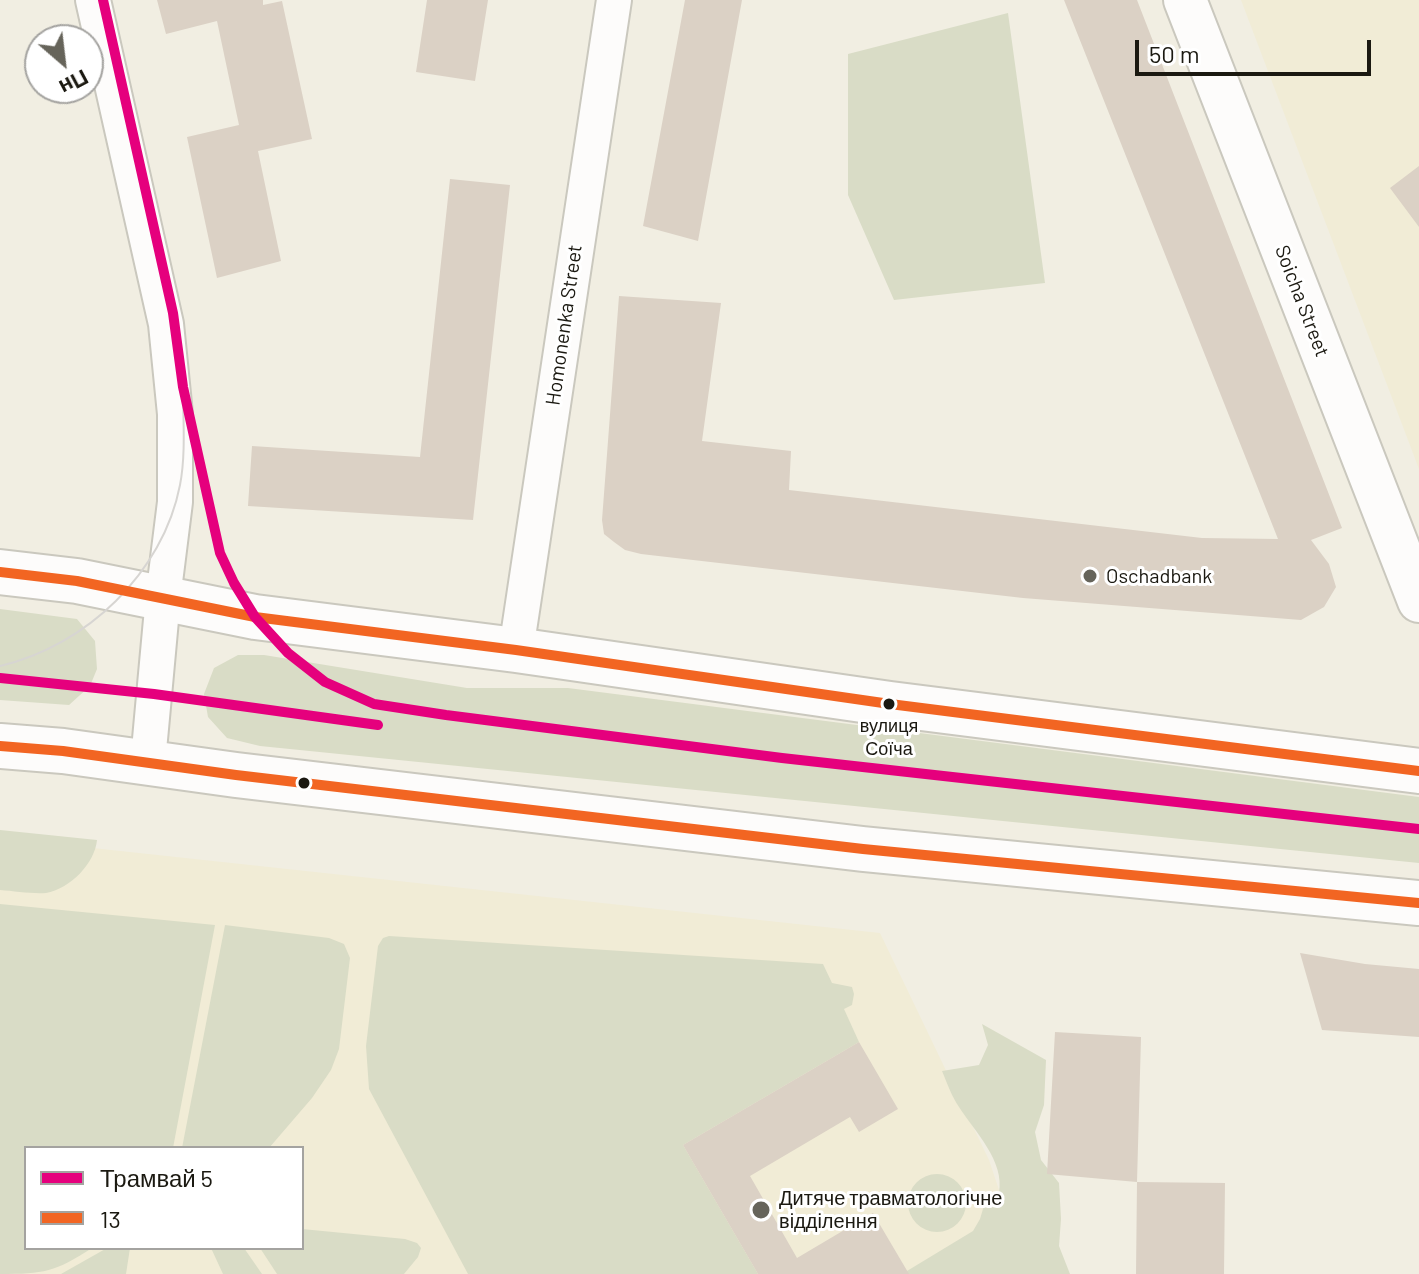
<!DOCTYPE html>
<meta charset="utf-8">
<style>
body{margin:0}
#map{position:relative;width:1419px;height:1274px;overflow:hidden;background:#f1eee2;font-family:Barlow,sans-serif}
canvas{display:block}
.legend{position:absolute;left:24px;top:1146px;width:280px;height:104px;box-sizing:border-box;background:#fff;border:2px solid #a4a3a0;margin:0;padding:10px 14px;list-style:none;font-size:24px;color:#1b1911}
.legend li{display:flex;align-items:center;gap:16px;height:40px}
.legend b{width:40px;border:2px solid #a4a3a0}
.north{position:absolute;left:24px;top:24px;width:80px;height:80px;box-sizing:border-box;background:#fff;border:2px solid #a4a3a0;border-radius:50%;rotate:152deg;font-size:22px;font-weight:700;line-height:32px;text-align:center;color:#1b1911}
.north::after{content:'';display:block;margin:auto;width:28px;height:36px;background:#66645a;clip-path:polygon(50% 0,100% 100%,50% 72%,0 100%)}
.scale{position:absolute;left:1135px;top:40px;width:236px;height:36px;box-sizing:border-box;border:4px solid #1b1911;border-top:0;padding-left:10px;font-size:24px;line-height:28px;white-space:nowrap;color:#1b1911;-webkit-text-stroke:6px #fff;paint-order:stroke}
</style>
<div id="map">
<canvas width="1419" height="1274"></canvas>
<ul class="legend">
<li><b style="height:10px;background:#e5007d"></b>Трамвай 5</li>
<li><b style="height:10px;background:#f26522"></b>13</li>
</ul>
<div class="north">Пн</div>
<div class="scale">50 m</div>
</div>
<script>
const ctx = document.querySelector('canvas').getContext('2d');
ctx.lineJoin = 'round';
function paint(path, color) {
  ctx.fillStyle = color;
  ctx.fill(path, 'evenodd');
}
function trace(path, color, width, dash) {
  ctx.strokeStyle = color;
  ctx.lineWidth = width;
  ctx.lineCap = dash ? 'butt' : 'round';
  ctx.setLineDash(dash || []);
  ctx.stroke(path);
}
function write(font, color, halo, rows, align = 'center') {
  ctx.font = font + ' Barlow,sans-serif';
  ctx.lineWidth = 6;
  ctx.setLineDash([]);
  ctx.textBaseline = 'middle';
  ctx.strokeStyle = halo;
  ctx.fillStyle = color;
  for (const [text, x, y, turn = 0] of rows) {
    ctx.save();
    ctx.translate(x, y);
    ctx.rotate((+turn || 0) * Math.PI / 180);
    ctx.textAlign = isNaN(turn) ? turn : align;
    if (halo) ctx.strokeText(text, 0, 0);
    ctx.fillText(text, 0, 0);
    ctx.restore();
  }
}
paint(new Path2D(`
 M1241 0H1419V469Z
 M0 838 880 933 989 1160 1027 1274H0ZM26 1148H302V1248H26Z`), '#f1ecd6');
paint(new Path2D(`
 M1008 13 1045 283 894 300 848 195V54Z
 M0 609 77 619 95 641 97 669 90 686 69 705 0 700Z
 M238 655H264L467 688H568L1419 797V863L260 746 227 738 208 717 204 694 214 668Z
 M0 830 97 840C95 863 70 889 46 893 32 894 14 891 0 890Z
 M0 904 215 925 173 1148H26V1248H92C55 1272 44 1274 0 1274Z
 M225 925 329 938 344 944 350 958 339 1049 331 1070 312 1098 269 1148H182Z
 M389 936 823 964 832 983 852 987 854 994 852 1005 844 1009 859 1042 683 1145 758 1274H468L369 1089 366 1046 378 946 383 938Z
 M982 1024 1046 1060 1044 1105 1035 1132 1041 1160 1059 1183 1061 1219 1059 1246 1070 1274H902L973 1231 980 1219 986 1199 999 1193C1005 1161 975 1132 959 1107 952 1097 947 1083 942 1071L979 1065 988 1045Z
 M908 1203a29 29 0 1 1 58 0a29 29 0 1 1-58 0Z
 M302 1229 405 1239 417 1243 421 1248 418 1257 404 1274H277L260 1248H302Z
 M107 1248H130L126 1274H61Z
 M211 1248H244L262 1274H223Z`), '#d9dcc6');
paint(new Path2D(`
 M157 0H263V5L282 1 312 139 258 151 281 261 217 278 187 137 239 125 217 21 166 34Z
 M427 0H488L475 81 416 72Z
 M685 0H742L698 241 643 226Z
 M1064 0H1137L1342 528 1311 540 1329 564 1336 587 1324 607 1301 620 1023 598 641 554 625 550 614 542 604 534 602 520 619 296 721 303 702 441 791 451 789 490 1202 538 1278 539Z
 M1419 166V227L1390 188Z
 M450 179 510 185 473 520 248 506 252 446 420 457Z
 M1300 953 1365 964 1419 969V1037L1322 1030Z
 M1055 1032 1141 1037 1137 1182 1047 1174Z
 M859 1042 898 1109 859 1132 850 1117 750 1176 797 1258 873 1213 909 1274H758L683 1145Z
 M1137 1182 1225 1183 1224 1274H1136Z`), '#dbd1c5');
const minor = new Path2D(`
 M93 0 166 324 175 414V502L163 598 148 761
 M516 650 614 0`);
const tertiary = new Path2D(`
 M1185 0 1419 601`);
const primary = new Path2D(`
 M0 572 77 581 255 617 516 650 890 704 1419 771
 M0 746 63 751 236 775 863 849 1419 903`);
trace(minor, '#cac8be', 38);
trace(tertiary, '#cac8be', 46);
trace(primary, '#cac8be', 48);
trace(minor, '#fdfcfb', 34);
trace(tertiary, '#fdfcfb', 42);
trace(primary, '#fdfcfb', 44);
trace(new Path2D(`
 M0 666C86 646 163 573 180 485 186 454 183 419 183 387`), '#d7d5d2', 2);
trace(new Path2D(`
 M0 572 77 581 255 617 516 650 890 704 1419 771
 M0 746 63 751 236 775 863 849 1419 903`), '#f26522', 10);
trace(new Path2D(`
 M103 0 173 313 183 387 220 553 234 583 255 617 288 653 325 682 374 704 446 715 782 758 1419 829
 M0 678 154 694 378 725`), '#e5007d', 10);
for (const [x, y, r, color] of [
 [1090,576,8,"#66645a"],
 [889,704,7,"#1b1911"],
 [304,783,7,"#1b1911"],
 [761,1210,10,"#66645a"]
]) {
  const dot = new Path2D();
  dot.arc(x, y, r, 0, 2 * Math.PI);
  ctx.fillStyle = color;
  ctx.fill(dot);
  trace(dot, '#fff', 3);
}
write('18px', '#1b1911', '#fff', [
 ["вулиця",889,726],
 ["Соїча",889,749]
]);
write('20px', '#1b1911', '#fff', [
 ["Soicha Street",1302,301,69],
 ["Homonenka Street",564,325,-82]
]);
write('20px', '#1b1911', '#fff', [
 ["Oschadbank",1106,576],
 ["Дитяче травматологічне",779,1198],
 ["відділення",779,1221]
], 'left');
</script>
